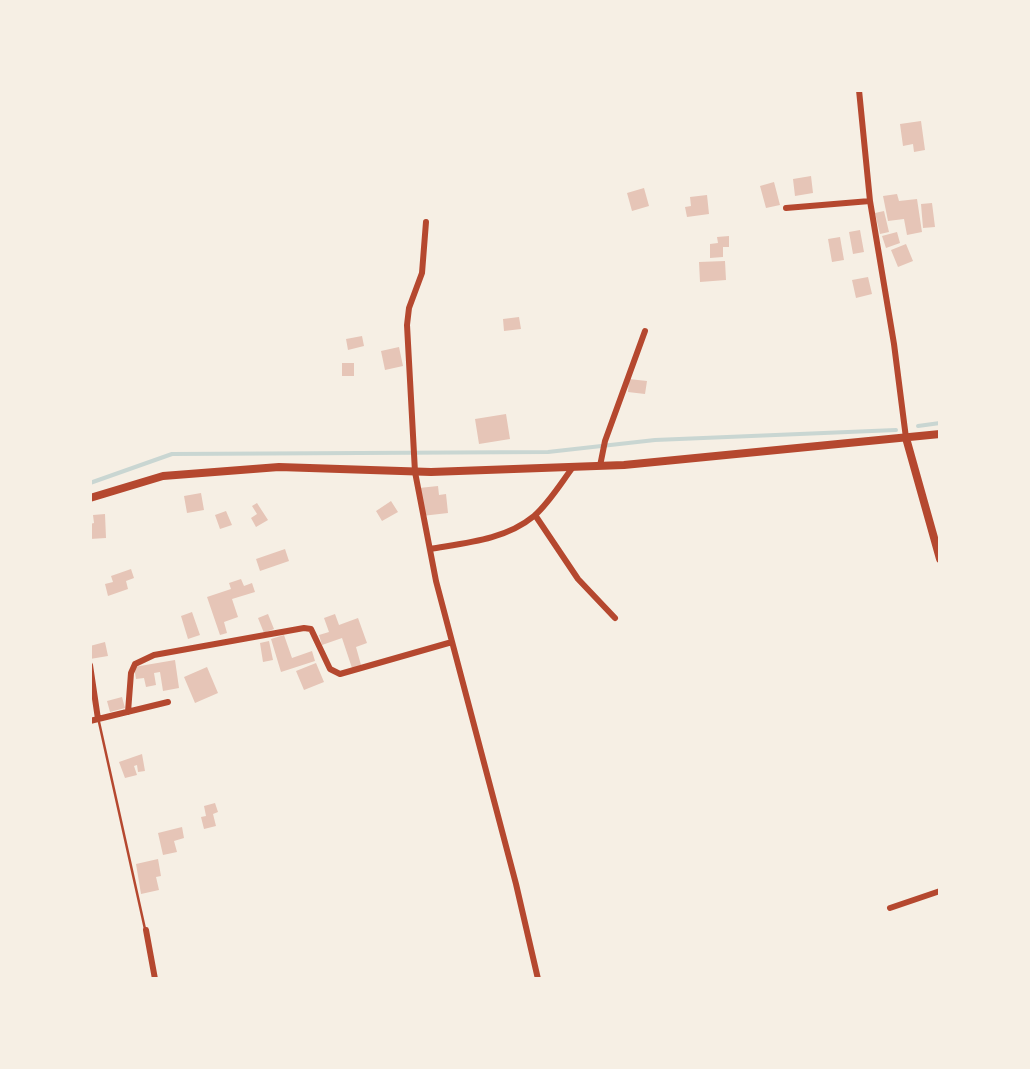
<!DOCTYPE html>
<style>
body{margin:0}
#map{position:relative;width:1030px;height:1069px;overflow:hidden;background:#f6efe4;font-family:"Public Sans",sans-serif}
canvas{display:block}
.frame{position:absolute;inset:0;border:92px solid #f6efe4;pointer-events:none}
</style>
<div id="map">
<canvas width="1030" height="1069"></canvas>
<div class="frame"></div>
</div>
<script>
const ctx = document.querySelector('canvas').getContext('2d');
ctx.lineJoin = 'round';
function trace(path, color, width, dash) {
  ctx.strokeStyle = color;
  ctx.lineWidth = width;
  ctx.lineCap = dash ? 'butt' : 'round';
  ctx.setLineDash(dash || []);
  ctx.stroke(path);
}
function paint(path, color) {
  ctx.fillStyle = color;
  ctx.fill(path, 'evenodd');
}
trace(new Path2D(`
 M918 426 940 423
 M90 483 172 454 548 452 655 440 896 430`), '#c9d6d2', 4);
paint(new Path2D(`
 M921 121 925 150 914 152 913 144 903 146 900 124Z
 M811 176 813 193 795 196 793 179Z
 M774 182 780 205 766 208 760 186Z
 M644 188 649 206 632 211 627 193Z
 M897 194 899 201 917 199 922 232 907 235 904 219 888 221 883 196Z
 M707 195 709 214 687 217 685 207 691 206 690 197Z
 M932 203 935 227 923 228 921 204Z
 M884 211 889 232 880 234 875 213Z
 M860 230 864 252 853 254 849 232Z
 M897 232 900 243 886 248 882 236Z
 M729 236V247H723V257L710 258V244L718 243 717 237Z
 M840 237 844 260 832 262 828 239Z
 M906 244 913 261 898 267 891 250Z
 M725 261 726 280 700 282 699 262Z
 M868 277 872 294 856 298 852 280Z
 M519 317 521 329 504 331 503 319Z
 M362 336 364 346 348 350 346 339Z
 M399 347 403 366 385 370 381 351Z
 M342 363H354V376H342Z
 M629 379 647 381 645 394 628 392Z
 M506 414 510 439 479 444 475 419Z
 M438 486 439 495 446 494 448 513 422 516 419 488Z
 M201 493 204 510 187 513 184 496Z
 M391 501 398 512 382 521 376 511Z
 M257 503 268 520 256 527 251 518 257 514 252 506Z
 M226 511 232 525 220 529 215 515Z
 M105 514 106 538 90 539V524L94 523 93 515Z
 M285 549 289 561 260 571 256 559Z
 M131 569 134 578 126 581 128 589 108 596 105 584 113 582 111 576Z
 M241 579 244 586 252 583 255 592 232 599 238 617 224 622 227 633 220 635 207 597 231 589 229 583Z
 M192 612 200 635 188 639 181 616Z
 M268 614 274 629 264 633 258 618Z
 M335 614 339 625 358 618 367 643 356 647 361 665 352 668 342 638 322 645 319 635 329 632 324 618Z
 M284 635 292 658 312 651 315 661 281 672 271 639Z
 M269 641 273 660 263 662 260 643Z
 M105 642 108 656 90 659V646Z
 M175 660 179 688 163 691 160 672 154 673 156 685 146 687 144 678 136 679 134 667Z
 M316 663 324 682 304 690 296 671Z
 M207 667 218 693 195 703 184 677Z
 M122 697 125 708 110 712 107 701Z
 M142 754 145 771 138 772 137 765 134 766 137 775 125 778 119 762Z
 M215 803 218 812 213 814 216 826 204 829 201 817 206 816 204 806Z
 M182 827 184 838 174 841 177 852 163 855 158 833Z
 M158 859 161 876 156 877 159 890 141 894 136 864Z`), '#e6c5b7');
trace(new Path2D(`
 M99 722 145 929`), '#b5482f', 2.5);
trace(new Path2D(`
 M859 90 870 201 894 344 906 438
 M786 208 870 201
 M426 222 422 273 409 308 407 325 415 472 436 581 516 884 538 979
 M600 466 605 441 645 331
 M535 515 578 579 615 618
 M430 549C465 543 505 540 534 516 549 503 561 483 573 467
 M90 665 98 719
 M128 712 131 673 135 664 154 655 304 628 311 629 330 669 340 674 452 642
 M90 721 168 702
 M890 908 940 891
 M146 930 155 979`), '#b5482f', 6);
trace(new Path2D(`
 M906 438 940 559
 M90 498 163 476 279 467 431 472 624 465 940 434`), '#b5482f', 8);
</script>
